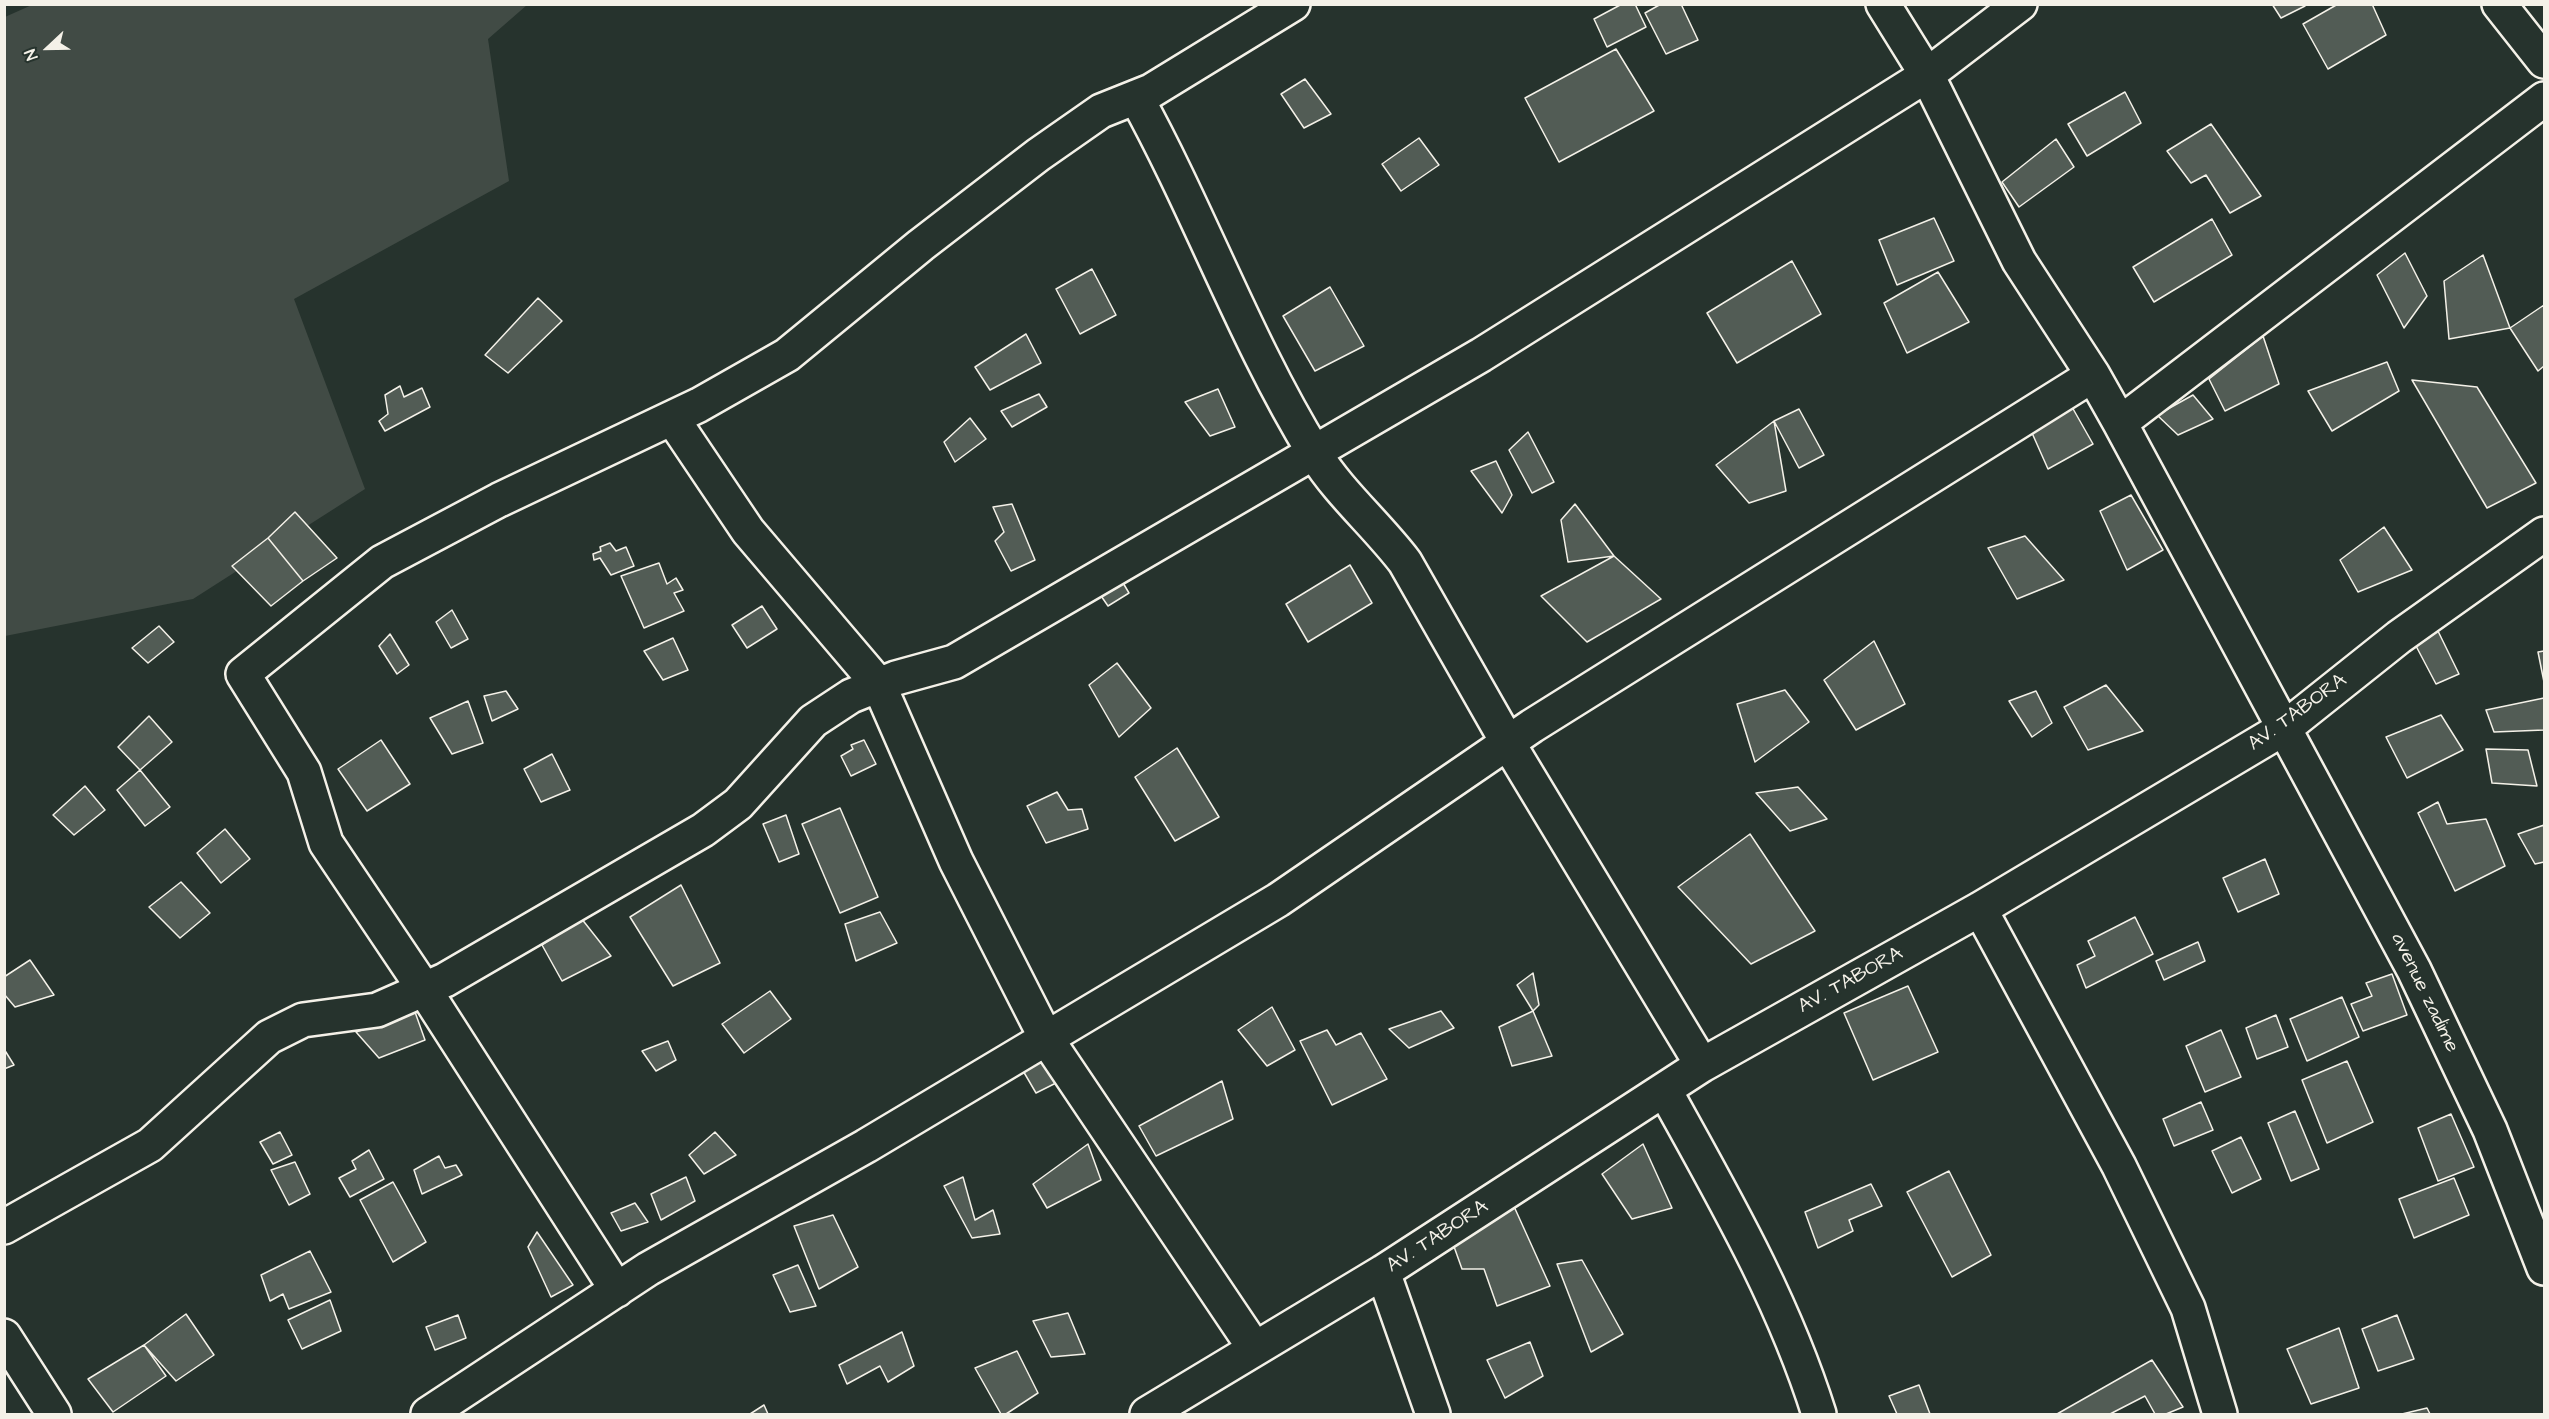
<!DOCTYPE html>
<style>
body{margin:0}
#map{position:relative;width:2549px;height:1419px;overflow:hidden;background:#26332d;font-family:"Architects Daughter",sans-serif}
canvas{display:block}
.frame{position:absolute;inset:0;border:6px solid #f4f1e8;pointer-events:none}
.north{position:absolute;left:18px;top:18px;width:60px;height:60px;-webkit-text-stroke:4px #26332d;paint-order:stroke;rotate:248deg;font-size:16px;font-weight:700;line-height:24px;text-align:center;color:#f4f1e8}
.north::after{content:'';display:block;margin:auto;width:21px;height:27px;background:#f4f1e8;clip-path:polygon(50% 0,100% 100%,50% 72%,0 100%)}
</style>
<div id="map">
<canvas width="2549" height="1419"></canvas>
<div class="frame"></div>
<div class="north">N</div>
</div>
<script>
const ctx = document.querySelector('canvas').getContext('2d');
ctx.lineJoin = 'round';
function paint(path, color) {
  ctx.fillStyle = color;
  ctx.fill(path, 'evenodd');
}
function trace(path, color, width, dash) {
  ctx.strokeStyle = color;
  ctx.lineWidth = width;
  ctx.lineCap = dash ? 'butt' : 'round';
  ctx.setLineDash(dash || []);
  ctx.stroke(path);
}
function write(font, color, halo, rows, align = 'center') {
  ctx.font = font + ' "Architects Daughter",sans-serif';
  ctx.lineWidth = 4.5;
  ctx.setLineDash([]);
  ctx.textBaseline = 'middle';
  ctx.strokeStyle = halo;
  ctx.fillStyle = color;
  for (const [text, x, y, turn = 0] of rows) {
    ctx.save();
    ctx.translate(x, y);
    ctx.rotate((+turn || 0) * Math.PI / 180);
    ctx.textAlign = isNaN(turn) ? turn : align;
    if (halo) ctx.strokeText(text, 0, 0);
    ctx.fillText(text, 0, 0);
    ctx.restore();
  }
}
paint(new Path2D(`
 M34 4 527 5 488 39 509 181 294 299 365 489 193 599 5 636V17Z`), '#414b45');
const building = new Path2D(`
 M1622 4H1635L1646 27 1607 47 1594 19Z
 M1661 4H1681L1698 40 1666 54 1645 13Z
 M2272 4H2304L2305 6 2281 18Z
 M2338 4H2372L2386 35 2328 69 2303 24Z
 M1616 49 1654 111 1559 162 1525 98Z
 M1305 79 1331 114 1304 128 1281 94Z
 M2125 92 2141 123 2087 156 2068 124Z
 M2211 124 2261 196 2230 213 2206 175 2191 183 2167 151Z
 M1419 138 1439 165 1401 191 1382 164Z
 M2056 139 2074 167 2019 207 2002 182Z
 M1934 218 1954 261 1897 285 1879 240Z
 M2212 219 2232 255 2154 302 2133 267Z
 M2405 253 2427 296 2404 328 2377 275Z
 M2483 255 2510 328 2449 339 2444 281Z
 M1792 261 1821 314 1737 363 1707 313Z
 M1092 269 1116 315 1080 334 1056 289Z
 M1938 272 1969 322 1907 353 1884 303Z
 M1330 287 1364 346 1315 371 1283 316Z
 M538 298 562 321 508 373 485 355Z
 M2544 305V366L2538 371 2510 328Z
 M1026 334 1041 363 990 390 975 367Z
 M2263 336 2279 384 2225 411 2209 379Z
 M2387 362 2399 391 2332 431 2308 391Z
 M2412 380 2477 387 2536 483 2487 508Z
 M400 386 404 397 422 388 430 407 385 431 379 421 388 414 385 395Z
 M1218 389 1235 427 1210 436 1185 402Z
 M1039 394 1047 407 1012 427 1001 411Z
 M2193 395 2213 419 2178 435 2157 415Z
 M2072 407 2093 444 2048 469 2032 433Z
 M1799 409 1824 455 1799 468 1774 421Z
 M970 418 986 439 955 462 944 442Z
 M1774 421 1786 491 1749 503 1716 465Z
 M1528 432 1554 482 1532 493 1509 450Z
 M1496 461 1512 495 1502 513 1471 471Z
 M2131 495 2163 550 2127 570 2100 511Z
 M1012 504 1035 560 1011 571 995 541 1004 532 993 507Z
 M1575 504 1614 556 1568 562 1561 520Z
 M295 512 337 558 303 581 268 538Z
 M2384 527 2412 570 2358 592 2340 560Z
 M2025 536 2064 580 2017 599 1988 548Z
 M268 538 303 581 271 606 232 566Z
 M610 543 616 551 626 547 634 566 611 575 600 558 594 560 593 554 601 551 600 547Z
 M1614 556 1661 599 1587 642 1541 596Z
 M659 563 667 584 676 578 683 590 674 593 684 611 644 628 621 576Z
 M1350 565 1372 603 1308 642 1286 604Z
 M1119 576 1129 593 1108 606 1097 590Z
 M762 606 777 629 747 648 732 625Z
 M452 610 468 639 451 648 436 622Z
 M159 626 174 642 148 663 132 648Z
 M2436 627 2459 674 2436 684 2416 646Z
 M390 634 409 665 397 674 379 646Z
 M673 638 688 670 663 680 644 651Z
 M1874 641 1905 704 1856 730 1824 680Z
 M2544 651V682L2538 652Z
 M1117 663 1151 708 1119 737 1089 685Z
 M2106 685 2143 731 2088 750 2064 707Z
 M1785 690 1809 722 1755 762 1737 704Z
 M506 691 518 709 492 721 484 696Z
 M2036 691 2052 723 2032 737 2009 701Z
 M2544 698V730L2494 732 2486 710Z
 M468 701 483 743 452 754 430 718Z
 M2441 715 2463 750 2407 778 2386 737Z
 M149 716 172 742 140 770 118 747Z
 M381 740 410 784 367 811 338 769Z
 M864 740 876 764 851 776 841 756 853 749 851 745Z
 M1177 748 1219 817 1175 841 1135 777Z
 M2486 749 2528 750 2537 786 2492 783Z
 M552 754 570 790 541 802 524 769Z
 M140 770 170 807 145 826 117 790Z
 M85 786 105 810 74 835 53 815Z
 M1798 787 1827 819 1790 831 1756 793Z
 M1057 792 1068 810 1082 809 1088 829 1046 843 1027 806Z
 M2438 802 2447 824 2486 819 2505 866 2455 891 2418 813Z
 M840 808 878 897 840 913 802 824Z
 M786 815 799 854 779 862 763 824Z
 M2544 825V862L2535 864 2518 834Z
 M225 829 250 859 221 883 197 853Z
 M1750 834 1815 931 1751 964 1678 887Z
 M2265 859 2279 894 2238 912 2223 878Z
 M181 882 210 913 180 938 149 907Z
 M681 885 720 963 673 986 630 917Z
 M880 912 897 943 856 961 845 924Z
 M2135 917 2153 954 2086 988 2077 965 2095 956 2088 941Z
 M581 918 611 956 562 981 542 945Z
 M2198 942 2205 961 2164 980 2156 961Z
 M30 960 54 995 15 1007 4 994V977Z
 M1533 973 1539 1005 1533 1011 1517 985Z
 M2392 974 2407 1015 2363 1031 2351 1004 2372 996 2366 983Z
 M1908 986 1938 1052 1873 1080 1844 1013Z
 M770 991 791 1019 744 1053 722 1024Z
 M2342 997 2359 1037 2307 1061 2290 1019Z
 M1272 1007 1295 1050 1267 1066 1238 1030Z
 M1441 1011 1454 1028 1409 1048 1389 1029Z
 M1533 1011 1552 1056 1512 1066 1499 1027Z
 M415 1012 425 1040 379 1058 356 1032Z
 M2276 1015 2288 1047 2257 1059 2246 1028Z
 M1327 1030 1336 1045 1361 1033 1387 1079 1332 1105 1300 1041Z
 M2221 1030 2241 1077 2205 1092 2186 1046Z
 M668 1041 676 1060 656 1071 642 1051Z
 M1051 1046 1062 1080 1036 1093 1015 1057Z
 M4 1049 14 1065 4 1069Z
 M2347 1061 2373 1122 2327 1143 2302 1080Z
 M1222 1081 1233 1119 1156 1156 1139 1126Z
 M2201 1102 2213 1130 2174 1146 2163 1119Z
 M2295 1111 2319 1169 2291 1181 2268 1123Z
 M2451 1114 2474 1167 2438 1181 2418 1128Z
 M280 1132 292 1155 273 1164 260 1142Z
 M715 1132 736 1155 704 1174 689 1155Z
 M2241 1137 2261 1179 2232 1193 2212 1151Z
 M1088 1144 1101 1180 1047 1208 1033 1184Z
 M1643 1144 1672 1208 1632 1219 1602 1174Z
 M369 1150 384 1179 350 1197 339 1178 356 1169 352 1161Z
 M439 1156 445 1168 456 1165 462 1175 422 1194 414 1170Z
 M295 1162 310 1194 289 1205 271 1170Z
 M1949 1171 1991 1255 1952 1277 1907 1192Z
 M686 1177 695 1201 661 1220 651 1194Z
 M963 1177 975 1220 993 1210 1000 1234 972 1238 944 1186Z
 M2454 1178 2469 1215 2414 1238 2399 1199Z
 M393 1182 426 1242 393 1262 360 1200Z
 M1871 1184 1882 1206 1849 1220 1853 1231 1818 1248 1805 1212Z
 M1512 1202 1550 1286 1497 1306 1484 1269H1462L1452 1241Z
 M635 1203 648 1222 621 1231 611 1213Z
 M833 1215 858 1267 819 1289 794 1226Z
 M537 1232 573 1285 551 1297 528 1247Z
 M310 1251 331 1292 289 1309 283 1294 270 1301 261 1275Z
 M1582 1260 1623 1334 1591 1352 1557 1264Z
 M798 1265 816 1306 790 1312 773 1275Z
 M330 1300 341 1331 302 1349 288 1320Z
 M1068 1313 1085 1354 1051 1357 1033 1321Z
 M186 1314 214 1355 176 1381 144 1345Z
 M458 1315 466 1338 435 1350 426 1327Z
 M2397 1315 2414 1359 2378 1371 2362 1329Z
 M2339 1328 2359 1388 2311 1404 2287 1349Z
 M902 1332 914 1366 888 1382 880 1366 847 1384 839 1365Z
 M1530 1342 1543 1376 1505 1398 1487 1360Z
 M144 1345 166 1376 113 1412 88 1379Z
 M1017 1351 1038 1393 1006 1414H1001L975 1368Z
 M2152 1360 2183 1407 2166 1414H2155L2145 1396 2110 1414H2057Z
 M1919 1385 1930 1414H1897L1889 1396Z
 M764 1405 768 1414H750Z
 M2427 1408 2430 1414H2402Z`);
paint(building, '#525c55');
trace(building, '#f4f1e8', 1.5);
const minor = new Path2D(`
 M1883 4 1927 75 2019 261 2093 375 2120 423 2414 970 2490 1130 2544 1268
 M2499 4 2544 61
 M1136 97C1200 213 1245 340 1315 454 1340 494 1376 524 1405 562L1508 743 1702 1065
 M672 418 748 531 879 685 956 861 1046 1038 1255 1349
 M2120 423 2544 99
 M1980 909 2119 1166 2188 1308 2220 1414
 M1665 1091C1723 1196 1783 1299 1819 1414
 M4 1227 150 1145 269 1037 303 1020 377 1010 445 980 703 830 738 804 813 721 851 696 896 678 954 662 1481 355 1927 75 2020 4
 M1383 1272 1433 1414
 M617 1290 424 989 326 843 304 772 243 674 382 562 499 500 699 405 787 355 921 245 1038 155 1101 111 1151 91 1293 4
 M4 1336 54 1414
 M428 1414 648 1269 866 1146 1278 900 1532 726 2093 375
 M1147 1414 1383 1272 1702 1065 1980 909 2286 727 2399 637 2544 534`);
trace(minor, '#f4f1e8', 38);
trace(minor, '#26332d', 33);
write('20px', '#f4f1e8', '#26332d', [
 ["AV. TABORA",2298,713,-36],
 ["AV. TABORA",1851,981,-29],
 ["avenue zadime",2424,993,64],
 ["AV. TABORA",1438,1237,-33]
]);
</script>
